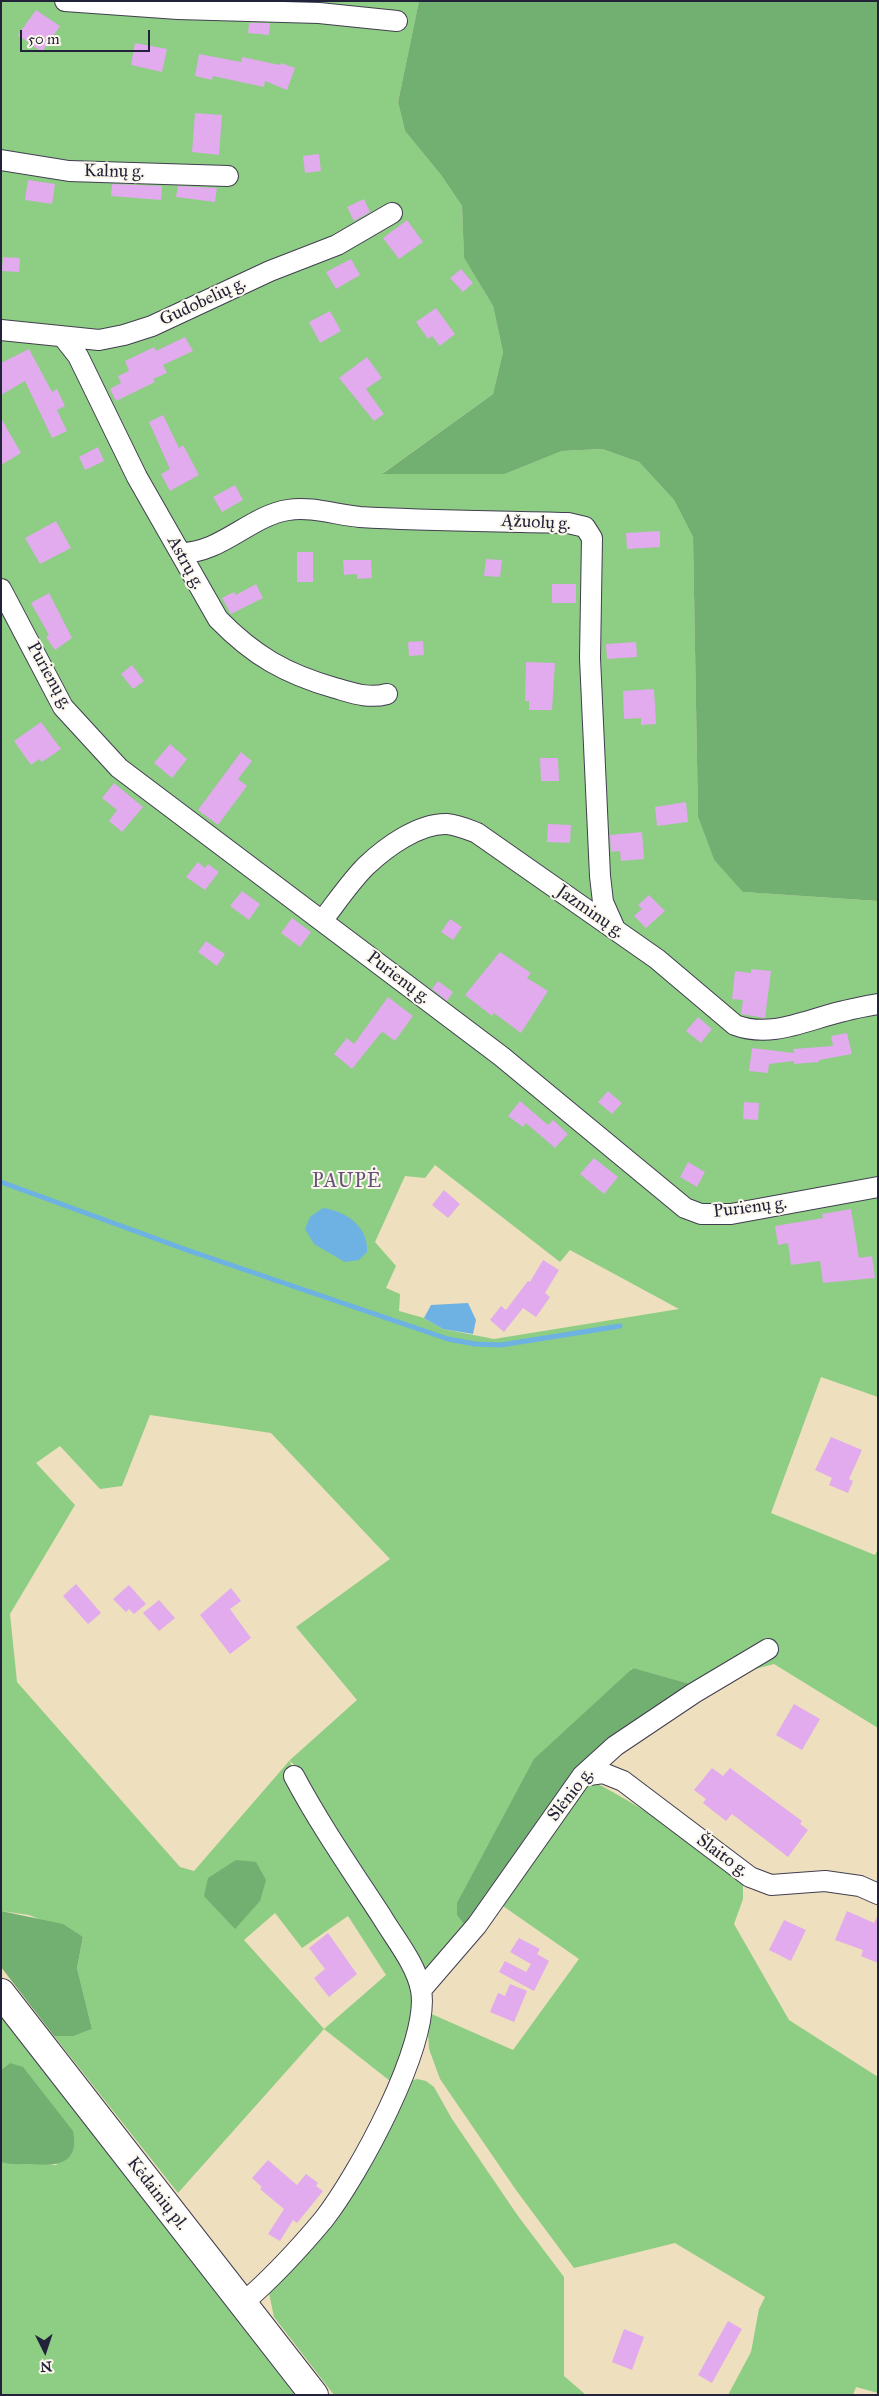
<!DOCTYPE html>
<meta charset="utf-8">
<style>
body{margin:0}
#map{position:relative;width:879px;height:2396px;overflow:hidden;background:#eedfbe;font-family:"IM FELL Great Primer",serif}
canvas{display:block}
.frame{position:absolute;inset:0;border:2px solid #22223b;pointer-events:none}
.north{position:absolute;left:20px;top:2326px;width:50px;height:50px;-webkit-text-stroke:4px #fbf7ec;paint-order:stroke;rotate:176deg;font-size:14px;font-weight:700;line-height:20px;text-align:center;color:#22223b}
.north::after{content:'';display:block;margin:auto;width:18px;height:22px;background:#22223b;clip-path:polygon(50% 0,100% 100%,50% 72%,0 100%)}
.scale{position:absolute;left:20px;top:30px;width:130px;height:22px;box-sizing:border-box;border:2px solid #22223b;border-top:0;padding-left:6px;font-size:15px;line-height:18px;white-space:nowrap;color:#22223b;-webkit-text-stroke:4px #fbf7ec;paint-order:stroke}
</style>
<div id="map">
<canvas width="879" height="2396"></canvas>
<div class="frame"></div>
<div class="north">N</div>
<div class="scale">50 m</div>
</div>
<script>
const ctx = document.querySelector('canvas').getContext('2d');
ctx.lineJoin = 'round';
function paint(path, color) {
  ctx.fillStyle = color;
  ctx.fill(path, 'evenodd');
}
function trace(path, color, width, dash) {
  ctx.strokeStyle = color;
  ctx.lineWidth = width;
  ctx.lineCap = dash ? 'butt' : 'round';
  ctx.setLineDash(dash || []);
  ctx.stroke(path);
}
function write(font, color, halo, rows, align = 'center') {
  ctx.font = font + ' "IM FELL Great Primer",serif';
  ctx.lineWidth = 4;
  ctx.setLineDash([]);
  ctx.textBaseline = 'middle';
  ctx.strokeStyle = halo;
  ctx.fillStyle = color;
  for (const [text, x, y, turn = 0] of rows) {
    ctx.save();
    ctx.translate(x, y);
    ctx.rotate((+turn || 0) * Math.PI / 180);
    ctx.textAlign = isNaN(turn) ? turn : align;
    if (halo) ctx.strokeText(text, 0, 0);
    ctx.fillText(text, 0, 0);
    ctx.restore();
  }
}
paint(new Path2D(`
 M1 1H419L398 102 405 131 441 175 462 206 464 258 493 306 503 352 493 394 383 473 505 474 562 451 602 449 639 462 674 500 693 537 698 817 714 860 744 892 878 901V1397L821 1377 771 1513 875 1555 878 1549V1728L774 1664 694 1685 632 1668 468 1929 422 1978 313 1795 301 1771 290 1761 294 1776 403 1960C407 1970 413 1981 414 1990 417 2023 403 2053 390 2081L324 2029 178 2193 54 2036H74L92 2029 77 1968 83 1937 29 1915 1 1911ZM435 1165 560 1262 570 1250 679 1309 494 1339 443 1329 424 1318 399 1311 400 1294 386 1288 396 1266 375 1242 405 1176 425 1178ZM150 1415 271 1433 390 1559 296 1627 357 1700 290 1760 194 1871 180 1867 17 1682 10 1614 75 1505 36 1463 60 1446 100 1489 122 1486ZM275 1913 302 1948 348 1916 386 1975 324 2029 244 1940Z
 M582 1776C636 1802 698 1844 743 1884V1899L734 1924 789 2020 878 2077V2393L856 2387 853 2395H728L751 2352 759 2309 765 2297 675 2243 574 2268 516 2190 440 2079 429 2049 427 2012 513 2050 579 1959 503 1906Z
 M1 2014 299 2395H1V2162L57 2165 10 2063 1 2070Z
 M417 2079 426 2081 434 2087 452 2119 518 2216 564 2277V2376L586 2395H334L274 2317 269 2293 410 2081Z`), '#8dcd84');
paint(new Path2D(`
 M419 1H878V901L743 892 714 860 698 817 693 537 674 500 639 462 602 449 562 451 505 474H382L493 394 503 352 493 306 464 258 462 206 441 175 405 131 398 102Z
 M633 1668 694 1685 582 1776 503 1906 475 1938 457 1915V1903L534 1759Z
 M236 1860 256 1862 266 1880 260 1901 235 1929 204 1896 208 1878Z
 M1 1911 63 1924 83 1937 77 1968 92 2029 74 2036H54L1 1967Z
 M10 2063 23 2067 73 2131C80 2166 55 2166 29 2164 20 2164 10 2165 1 2162V2070Z`), '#72b072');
paint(new Path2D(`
 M323 1208C346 1211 369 1227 367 1252L359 1260 345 1262 314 1244 305 1229 310 1217Z
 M468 1303 476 1320 473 1334 443 1329 424 1318 431 1305Z`), '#6db2e3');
trace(new Path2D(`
 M1 1182 187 1250 448 1339 475 1344 501 1345 620 1326`), '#6db2e3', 5);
paint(new Path2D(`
 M36 10 60 26 42 52 18 35Z
 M249 23H270L269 35 248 33Z
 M135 43 167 49 162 72 131 65Z
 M199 54 241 62 242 57 280 65 281 63 295 68 287 90 265 81 264 87 213 76 212 80 195 76Z
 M195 113 222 115 219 155 192 152Z
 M319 154 321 171 305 173 303 156Z
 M28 180 55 184 52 204 25 200Z
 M112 184 162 186 161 200 111 196Z
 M178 186 217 188 215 202 176 197Z
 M364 199 370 212 354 221 347 207Z
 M407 220 423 242 399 259 383 238Z
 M3 257 20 258 19 272 2 271Z
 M351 259 360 275 336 289 326 272Z
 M461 269 473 283 463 292 450 278Z
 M436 308 455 334 440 346 432 336 428 339 416 322Z
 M330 311 341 331 320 343 309 322Z
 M185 337 193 351 163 365 167 373 153 379 155 382 116 401 110 389 121 383 118 376 129 371 125 361 154 347 156 351Z
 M29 349 52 392 57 389 65 406 57 410 67 431 52 438 25 381 1 395V363Z
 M367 357 382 378 366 389 384 414 374 421 339 378Z
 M163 415 179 448 183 445 199 475 170 491 161 474 170 469 149 422Z
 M1 418 21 453 1 465Z
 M98 447 104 461 85 470 79 457Z
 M235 485 243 500 222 512 213 497Z
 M56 521 71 548 40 564 25 538Z
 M660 531V547L627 549 626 533Z
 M297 552H313V582H297Z
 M486 559 502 560 500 577 484 576Z
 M343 560H371L372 578 357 579V574L344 575Z
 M256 584 263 598 231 614 222 598 234 592 236 595Z
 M552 584H576V603H552Z
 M49 593 72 638 55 650 46 637 49 635 31 603Z
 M423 641 424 655 409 656 408 642Z
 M636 642 637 657 607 659 606 644Z
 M526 662 555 663 552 710H529V701H525Z
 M132 665 144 681 133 689 121 674Z
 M654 689 656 724 641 725V718L624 719 623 691Z
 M41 722 61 749 42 762 39 759 31 765 14 741Z
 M170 744 187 759 172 778 154 763Z
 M241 752 252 761 238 779 247 786 218 825 198 810Z
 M540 758H558L559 781H541Z
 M114 783 143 807 122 832 109 821 117 810 102 798Z
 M686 802 688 822 657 826 655 807Z
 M548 824 571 825 570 843 547 842Z
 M642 832 644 859 621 861 620 851 611 852 610 835Z
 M198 862 205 868 208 864 219 872 205 890 186 877Z
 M242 891 260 904 249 920 230 906Z
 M649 895 665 911 646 928 634 916 642 909 638 905Z
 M292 918 311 932 300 947 281 933Z
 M450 919 462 927 453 940 441 932Z
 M206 941 225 954 217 966 198 952Z
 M500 952 531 973 527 978 548 991 521 1033 494 1013 492 1016 465 995Z
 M751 969 771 971 765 1018 741 1014 743 1000 732 999 735 971 751 973Z
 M438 981 453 992 447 1001 432 989Z
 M388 997 413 1016 395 1041 383 1032 380 1034 352 1069 334 1054 347 1038 354 1044Z
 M698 1017 712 1029 701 1043 686 1031Z
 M847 1033 852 1054 819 1060V1062L794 1064V1061L769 1064 768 1073 749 1071 752 1048 794 1053 793 1049 833 1046 831 1036Z
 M608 1091 622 1103 612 1114 598 1102Z
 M520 1101 548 1125 553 1120 568 1134 555 1148 526 1123 523 1127 508 1116Z
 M744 1102 759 1103 758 1120 743 1119Z
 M594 1158 618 1177 604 1194 580 1174Z
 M688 1162 705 1172 697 1187 680 1177Z
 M444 1190 460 1204 448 1218 432 1205Z
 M851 1209 859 1258 872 1256 875 1278 823 1283 820 1261 791 1265 788 1243 778 1245 775 1226 823 1218 822 1214Z
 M543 1260 559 1270 545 1293 550 1297 536 1317 523 1308 504 1332 490 1320 501 1306 506 1310 528 1281 530 1282Z
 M831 1437 862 1450 849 1479 853 1481 848 1493 829 1485 832 1478 815 1470Z
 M76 1584 101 1613 88 1624 63 1596Z
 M129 1585 146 1604 134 1614 129 1609 126 1612 113 1599Z
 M231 1588 241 1601 230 1609 251 1638 230 1654 200 1615Z
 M159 1600 175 1618 159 1631 143 1613Z
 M794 1704 820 1719 802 1750 776 1735Z
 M712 1768 723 1776 730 1768 802 1821 800 1824 808 1830 788 1857 732 1814 726 1821 703 1803 706 1799 694 1790Z
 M847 1911 874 1923 878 1915V1963L861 1956 863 1950 835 1940Z
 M784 1920 806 1930 791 1961 769 1950Z
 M328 1933 357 1974 329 1997 314 1978 325 1969 309 1948Z
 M519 1938 540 1949 537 1954 549 1961 534 1991 499 1972 505 1961 526 1972 531 1964 510 1952Z
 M510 1984 527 1991 514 2022 490 2012 498 1993 505 1996Z
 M268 2160 297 2185 306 2174 318 2183 316 2186 323 2191 297 2223 293 2220 280 2241 268 2234 284 2209 260 2189 262 2187 252 2178Z
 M728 2321 742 2329 712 2383 698 2375Z
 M624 2329 644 2337 632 2370 612 2362Z`), '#e1abed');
const street = new Path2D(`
 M65 1 178 9 319 13 397 21
 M1 160 69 171 228 176
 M1 330 99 340 124 335 152 326 270 271 337 245 392 213
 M63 337 78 356 137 477 218 619C254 656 286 674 335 688 353 693 368 699 387 694
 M181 553C221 553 250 516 288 510 311 506 337 515 360 517 429 521 499 521 568 523L585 527 592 538 590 658 600 876 603 902 615 929
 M1 589 63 707 119 768 501 1056 685 1208 701 1214H731L878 1187
 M322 921C336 903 350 882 366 866 386 847 419 823 447 824 458 825 467 829 477 833L657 959 735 1025C772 1039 808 1019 844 1011 855 1008 866 1006 878 1004
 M582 1776 603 1773 623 1781 750 1877 771 1885 825 1881 860 1886 878 1894
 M421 1990 477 1925 582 1776 615 1746 694 1693 768 1649
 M243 2303C272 2278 299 2249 324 2219 357 2177 431 2043 421 1990 416 1964 395 1939 382 1917 352 1871 320 1825 294 1776`);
const primary = new Path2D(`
 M1 1993 314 2395`);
trace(street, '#413e4f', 22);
trace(primary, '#413e4f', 30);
trace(street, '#fff', 20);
trace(primary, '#fff', 28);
write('18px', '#22223b', '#fbf7ec', [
 ["Kalnų g.",114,172,1],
 ["Gudobelių g.",203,302,-25],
 ["Ąžuolų g.",536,523,3],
 ["Astrų g.",185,563,61],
 ["Purienų g.",49,676,61],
 ["Jazminų g.",590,912,35],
 ["Purienų g.",398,978,37],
 ["Purienų g.",750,1208,-7],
 ["Slėnio g.",571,1795,-52],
 ["Šlaito g.",722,1856,36],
 ["Kėdainių pl.",157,2194,52]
]);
ctx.letterSpacing = '1px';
write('20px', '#655279', '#fbf7ec', [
 ["PAUPĖ",347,1182]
]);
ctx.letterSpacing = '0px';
</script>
